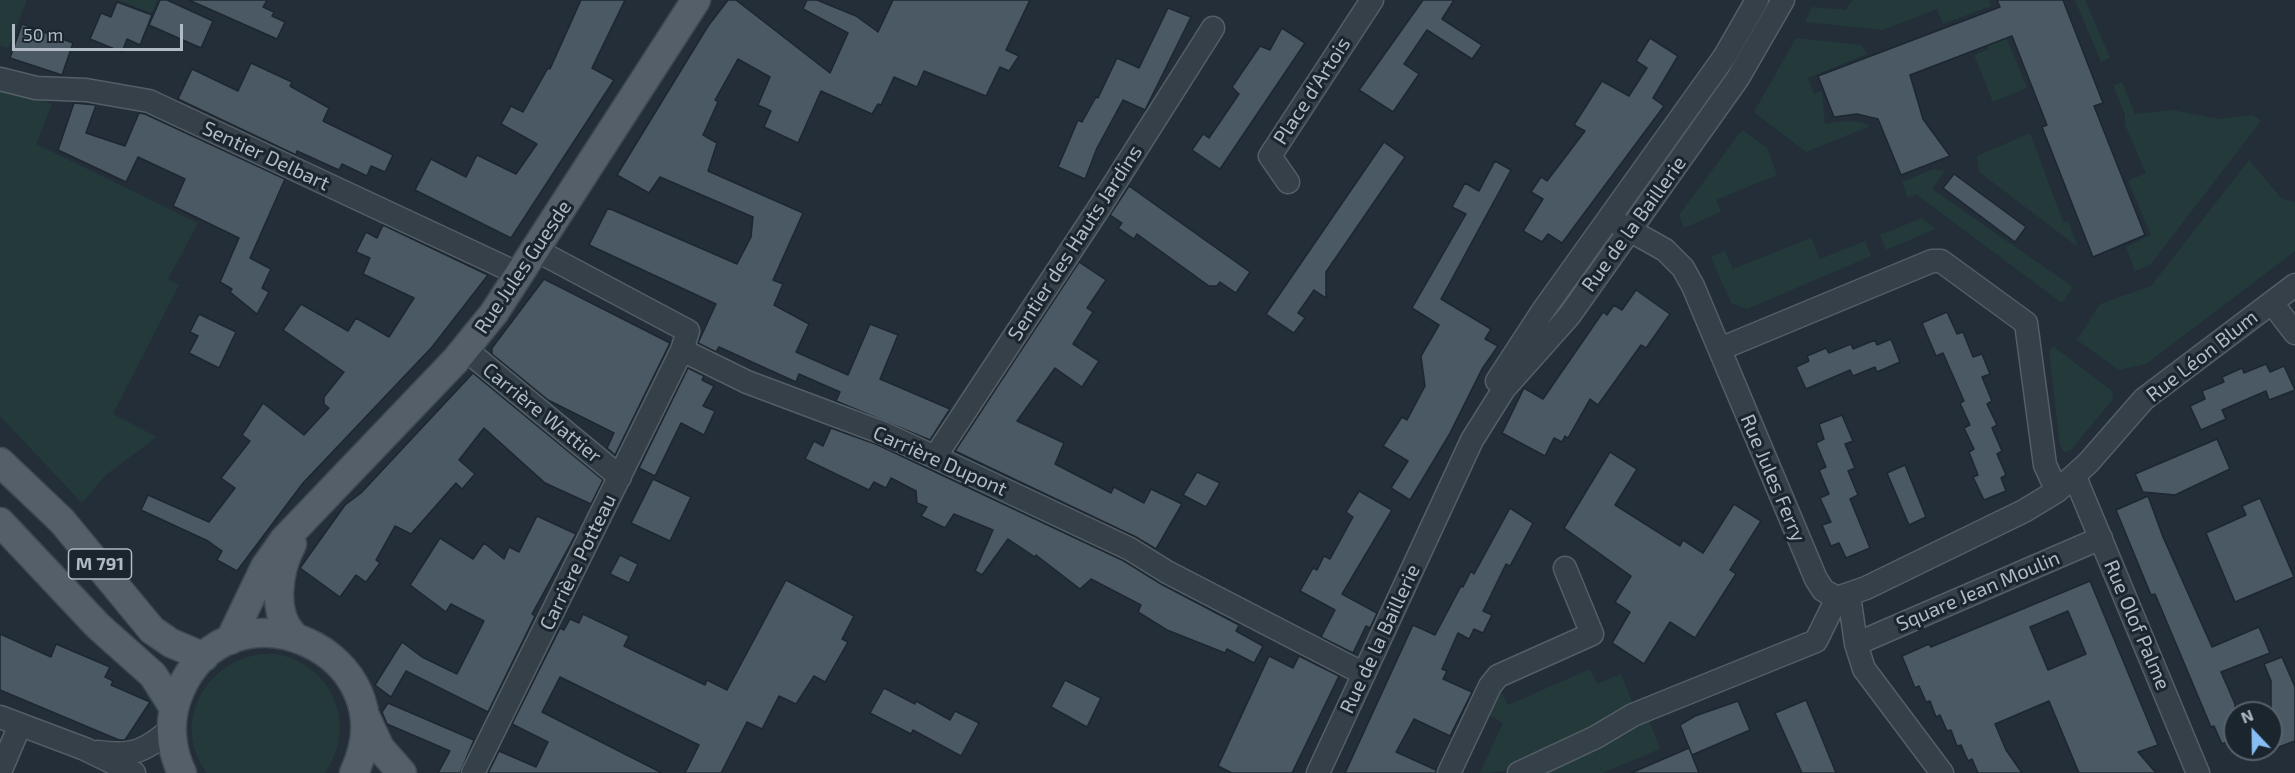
<!DOCTYPE html>
<meta charset="utf-8">
<style>
body{margin:0}
#map{position:relative;width:2295px;height:773px;overflow:hidden;background:#232e39;font-family:"Exo 2",sans-serif}
canvas{display:block}
.north{position:absolute;left:2223px;top:701px;width:60px;height:60px;box-sizing:border-box;background:#1b252e;border:2px solid #57616a;border-radius:50%;rotate:338deg;font-size:16px;font-weight:700;line-height:24px;text-align:center;color:#b1bbc5}
.north::after{content:'';display:block;margin:auto;width:21px;height:27px;background:#88bdf3;clip-path:polygon(50% 0,100% 100%,50% 72%,0 100%)}
.scale{position:absolute;left:12px;top:24px;width:171px;height:27px;box-sizing:border-box;border:3px solid #b1bbc5;border-top:0;padding-left:8px;font-size:18px;line-height:21px;white-space:nowrap;color:#b1bbc5;-webkit-text-stroke:4px #1b252e;paint-order:stroke}
</style>
<div id="map">
<canvas width="2295" height="773"></canvas>
<div class="north">N</div>
<div class="scale">50 m</div>
</div>
<script>
const ctx = document.querySelector('canvas').getContext('2d');
ctx.lineJoin = 'round';
function paint(path, color) {
  ctx.fillStyle = color;
  ctx.fill(path, 'evenodd');
}
function trace(path, color, width, dash) {
  ctx.strokeStyle = color;
  ctx.lineWidth = width;
  ctx.lineCap = dash ? 'butt' : 'round';
  ctx.setLineDash(dash || []);
  ctx.stroke(path);
}
function write(font, color, halo, rows, align = 'center') {
  ctx.font = font + ' "Exo 2",sans-serif';
  ctx.lineWidth = 6;
  ctx.setLineDash([]);
  ctx.textBaseline = 'middle';
  ctx.strokeStyle = halo;
  ctx.fillStyle = color;
  for (const [text, x, y, turn = 0] of rows) {
    ctx.save();
    ctx.translate(x, y);
    ctx.rotate((+turn || 0) * Math.PI / 180);
    ctx.textAlign = isNaN(turn) ? turn : align;
    if (halo) ctx.strokeText(text, 0, 0);
    ctx.fillText(text, 0, 0);
    ctx.restore();
  }
}
paint(new Path2D(`
 M0 0H27L8 48 0 45Z
 M118 0H157L152 13Z
 M1852 0H1989L1991 6 1943 24 1937 9 1883 30 1805 22 1812 7 1846 10Z
 M2075 0H2085L2110 58 2101 62Z
 M1996 12 2027 88 1993 102 1974 55 1989 49 1977 19Z
 M1796 38 1861 45 1867 54 1808 78 1814 94 1822 91 1825 124C1840 121 1857 119 1870 126L1806 152 1754 112Z
 M2122 82 2135 114 2172 110 2219 119 2253 115 2261 121 2150 265 2135 271 2126 247 2151 235 2128 181 2146 173 2125 125V114L2113 86Z
 M0 86 52 104 36 144 198 223 168 279 179 285 113 414 157 437 107 474 82 503 0 416Z
 M1742 130 1767 148 1777 175 1716 200 1721 212 1684 228 1679 215Z
 M2030 133 2063 222 2068 221 2078 247 1979 172 1977 156Z
 M2249 160 2282 199 2295 202V251L2146 364 2119 370 2077 340 2100 304 2151 286Z
 M1933 169 1945 171 1932 189 2073 287 2062 303 1916 194 1908 198 1902 182Z
 M1922 218 1935 229 1886 250 1880 235Z
 M1811 238 1820 259 1865 241 1871 256 1747 309 1731 303 1711 257 1725 251 1733 269Z
 M2053 346 2112 391 2113 399 2070 451 2064 452 2060 446 2049 351Z
 M277 654C333 666 358 725 325 773H207C167 719 213 649 277 654Z
 M1590 669 1597 684 1621 674 1633 704C1587 732 1536 773 1480 773L1503 723 1489 715 1500 689 1508 705Z
 M1646 713 1660 749 1602 773H1532Z`), '#243a3a');
const building = new Path2D(`
 M160 0H167L213 21 201 48 149 25Z
 M189 0H267L263 7 274 12 272 16 285 22 277 39Z
 M581 0H625L592 68 614 80 511 238 415 190 431 159 466 177 477 155 516 174 537 144 501 124 511 106 523 112 548 68 550 69Z
 M728 0H736L830 73 848 33 803 9 807 0H817L856 16 878 32 893 0H1030L1006 50 1019 56 1009 71 1000 67 986 96 924 71 917 87 894 77 881 105 878 104 872 114 821 91 798 143 764 127 771 111 758 105 770 77 738 59 715 100 718 102 703 135 717 143 708 171 803 213 773 280 783 284 774 305 809 324 796 352 848 375 870 324 898 335 880 379 950 409 930 440 836 401 840 392 799 374 796 382 719 347 716 352 698 343 716 304 589 245 608 208 737 264 751 237 753 217 660 177 649 193 617 175 708 26Z
 M1423 0H1454L1442 19 1482 45 1472 59 1427 30 1404 64 1419 74 1393 112 1359 90Z
 M1997 0H2063L2103 103 2094 106 2145 235 2093 257 2042 127 2047 125 2012 36 1910 75 1923 119 1950 156 1901 175 1878 119 1857 114 1834 117 1818 76 2000 7Z
 M117 2 152 15 140 45 127 39 122 52 90 39 101 13 111 17Z
 M1168 8 1191 17 1145 110 1123 100 1097 148 1085 179 1058 167 1078 120 1082 122 1096 97 1098 98 1117 58 1139 68Z
 M22 24 73 43 62 75 10 58Z
 M1282 28 1305 43 1220 169 1192 150 1203 134 1209 138 1239 94 1232 87 1260 46 1270 50Z
 M1650 38 1678 56 1653 98 1664 106 1562 243 1548 234 1542 242 1523 231 1543 199 1531 192 1541 177 1547 181 1585 131 1574 125 1602 81 1629 96 1647 68 1636 61Z
 M251 63 292 82 290 86 329 108 323 121 393 155 385 172 371 166 367 176 342 164 339 170 297 151 296 155 178 99 192 69 238 91Z
 M74 103 96 105 86 133 125 146 139 113 145 114 285 179 250 258 271 269 262 288 269 292 257 314 230 292 232 289 220 282 239 238 173 206 185 179 138 157 126 182 58 150Z
 M1384 142 1405 157 1326 272V298L1314 290 1298 313 1305 318 1294 333 1266 314Z
 M1495 161 1511 170 1441 299 1491 329 1485 339 1498 346 1482 369 1449 435 1410 500 1391 488 1408 461 1383 446 1402 417 1407 420 1425 386 1421 356 1439 325 1412 308 1466 214 1452 207 1465 183 1479 191Z
 M1954 174 2026 227 2015 242 1943 188Z
 M1129 186 1250 272 1236 293 1220 282 1217 286H1209L1137 234 1134 239 1118 228 1122 223 1110 215Z
 M383 225 488 275 432 347 303 483 237 571 217 560 222 551 208 541 141 510 148 495 209 522 235 488 221 478 250 441 242 435 263 403 304 435 329 408 324 404V397L344 372 283 330 301 304 348 331 356 318 389 337 414 298 363 274 370 258 356 252 366 232 377 238Z
 M1079 262 1106 280 1087 308 1093 312 1073 344 1099 361 1082 387 1055 368 1017 421 1064 443 1055 464 1111 493 1114 487 1144 503 1151 489 1182 504 1156 549 1136 537 955 451Z
 M544 279 670 343 615 455 607 448 614 433 548 400 492 354V348Z
 M1636 290 1670 314 1646 348 1641 345 1598 405 1590 399 1568 438 1565 436 1562 442 1554 438 1545 456 1502 433 1524 388 1543 399 1603 312 1607 315 1614 305 1622 310Z
 M1947 312 1957 334 1963 332 1973 357 1982 354 1990 374 1982 377 1992 401 1987 404 1997 425 1992 428 2002 451 1997 454 2006 475 2001 478 2006 491 1984 500 1973 477 1978 475 1969 452 1974 449 1964 428 1970 425 1960 403 1964 401 1943 353 1936 356 1922 323Z
 M199 314 236 332 219 368 189 353 198 336 190 332Z
 M1891 339 1900 362 1877 372 1875 367 1853 376 1850 370 1806 389 1796 367 1809 361 1807 356 1826 348 1829 353 1851 344 1853 349 1875 340 1877 345Z
 M2266 364 2270 372 2284 366 2295 390 2269 400 2266 391 2222 410 2226 419 2201 430 2190 406 2205 399 2202 391 2224 382 2222 377 2242 368 2244 373Z
 M688 368 704 376 702 380 714 386 703 406 715 411 704 435 681 423 655 476 639 468Z
 M473 373 603 480 591 504 545 483 484 428 459 460 475 474 462 489 456 483 411 534 395 526 376 560 380 563 366 582 356 575 340 597 300 568 345 505 361 493Z
 M1842 415 1853 441 1845 444 1855 468 1848 471 1858 495 1850 499 1870 548 1846 558 1839 543 1831 546 1822 525 1831 522 1820 498 1829 494 1819 470 1826 467 1816 443 1824 439 1819 424Z
 M831 428 878 445 1124 561 1161 584 1239 625 1236 631 1263 646 1254 663 1227 649 1225 653 1167 630 1138 612 1141 605 1091 579 1080 589 1036 555 1035 557 1008 539 982 575 975 571 993 530 954 514 945 528 921 516 927 507 917 503 916 491 891 478 886 488 874 482 869 490 805 459 814 441 823 446Z
 M2217 439 2230 469 2175 495 2143 492 2135 474Z
 M1610 452 1637 469 1615 505 1680 546 1683 540 1703 553 1734 504 1761 521 1730 570 1736 574 1695 638 1670 622 1644 664 1612 643 1630 612 1615 602 1631 576 1564 528Z
 M1905 465 1926 517 1909 525 1887 473Z
 M1197 472 1220 483 1206 507 1183 495Z
 M653 479 691 497 670 541 631 523Z
 M1359 491 1392 510 1342 594 1377 613 1370 628 1366 626 1353 653 1321 637 1335 610 1300 591 1313 568 1317 570 1324 556 1330 559 1353 517 1346 512Z
 M2148 496 2163 537 2212 647 2259 627 2270 653 2221 672 2235 704V738L2222 744 2214 726 2211 727 2155 594 2151 595 2116 510Z
 M2260 498 2294 577 2235 602 2206 533 2246 515 2242 506Z
 M1510 508 1533 523 1510 566 1506 564 1483 611 1492 615 1483 633 1474 629 1469 639 1458 633 1442 669 1447 671 1443 679 1472 692 1450 736 1414 719 1396 752 1436 770V773H1345L1413 625 1435 635 1461 586 1463 587 1471 571 1474 574Z
 M537 516 576 534 532 614 535 616 488 712 406 671 391 697 375 685 402 642 422 657 457 674 484 621 451 604 446 612 410 585 440 538 473 559 484 543 504 559 509 547 519 552Z
 M620 555 638 564 629 583 610 574Z
 M786 580 854 616 842 639 848 642 825 682 814 676 796 704 779 696 762 729 747 722 721 773H685L699 745 560 677 542 712 662 773H488L499 751 536 767 548 742 512 724 560 628 564 630 570 619 579 623 583 614 629 636 624 646 705 685 707 680 727 690Z
 M2090 581 2158 745 2138 752 2156 773H2079L2049 701 1995 724 2006 750 2022 773H1978L1972 759 1968 761 1961 745 1957 746 1951 730 1947 731 1940 715 1936 717 1930 701 1926 702 1919 686 1915 688 1902 656 1929 644 1931 647ZM2068 611 2086 654 2048 670 2030 627Z
 M0 634 51 657 56 644 110 667 105 677 113 681 111 685 150 702 125 740H119L0 690Z
 M1269 656 1293 668 1299 656 1339 676 1292 773H1232L1218 766Z
 M2282 657 2295 687V741L2271 750V681L2264 664Z
 M1065 680 1101 698 1087 727 1051 707Z
 M884 688 915 704 916 701 950 720 955 711 979 723 961 756 913 730 911 734 870 713Z
 M1806 700 1821 736 1836 773H1802L1775 713Z
 M1738 701 1750 730 1692 755 1680 725 1695 716Z
 M388 703 474 740 460 773H438L450 751 387 724 382 712Z
 M1689 748 1699 773H1631Z`);
paint(building, '#4b5965');
trace(building, '#1d2730', 1.5);
const minor = new Path2D(`
 M0 79 36 88 86 90 149 101 521 275
 M1288 182 1270 156 1372 0
 M1617 223 1665 250 1683 268 1693 286 1816 579 1823 590 1837 598
 M536 250 688 331 682 350 747 382 883 433 935 457 1130 549 1167 572 1364 674
 M2272 303 2295 333
 M465 349 620 477
 M1720 349 1932 261H1941L2026 323 2045 465 2057 491
 M1497 381 1542 312 1725 56 1757 0
 M935 457 1099 208 1213 28
 M2075 477 2198 773
 M1849 595 1856 644 1864 669 1942 773
 M1837 598 1866 588 2024 511 2057 491 2088 463 2144 399 2295 285
 M1856 644 2101 538
 M0 717 85 749 134 773
 M98 752C132 757 146 751 172 728
 M0 772 20 725
 M473 773 682 350
 M1318 773 1472 440 1504 389 1569 316 1738 78 1783 0
 M1449 773 1490 686 1498 676 1592 634 1565 568
 M1519 773 1596 737 1633 715 1816 641 1837 598`);
const major = new Path2D(`
 M0 462 62 521 152 630 171 643 204 657
 M0 522 98 626 153 675 174 708
 M292 544C278 570 271 614 294 636
 M230 640 265 567 284 540 455 361 494 313 696 0
 M366 718 380 748 402 773
 M182 773C170 748 168 719 179 693 228 572 412 652 354 773`);
trace(minor, '#545e67', 25);
trace(major, '#3f4952', 31);
trace(minor, '#364049', 22);
trace(major, '#545f69', 28);
for (const [x, y, w] of [
 [100,564,63]
]) {
  const box = new Path2D();
  box.roundRect(x - w / 2, y - 15, w, 30, 4.5);
  ctx.fillStyle = '#1b252e';
  ctx.fill(box);
  trace(box, '#b1bbc5', 1.5);
}
write('bold 18px', '#b1bbc5', null, [
 ["M 791",100,564]
]);
write('20px', '#b1bbc5', '#1b252e', [
 ["Place d'Artois",1312,91,-57],
 ["Sentier Delbart",266,156,25],
 ["Rue de la Baillerie",1634,224,-54],
 ["Sentier des Hauts Jardins",1075,243,-57],
 ["Rue Jules Guesde",523,267,-56],
 ["Rue Léon Blum",2202,356,-38],
 ["Carrière Wattier",542,413,39],
 ["Carrière Dupont",940,461,24],
 ["Rue Jules Ferry",1773,478,67],
 ["Carrière Potteau",578,562,-64],
 ["Square Jean Moulin",1978,591,-23],
 ["Rue Olof Palme",2137,625,67],
 ["Rue de la Baillerie",1380,639,-65]
]);
</script>
